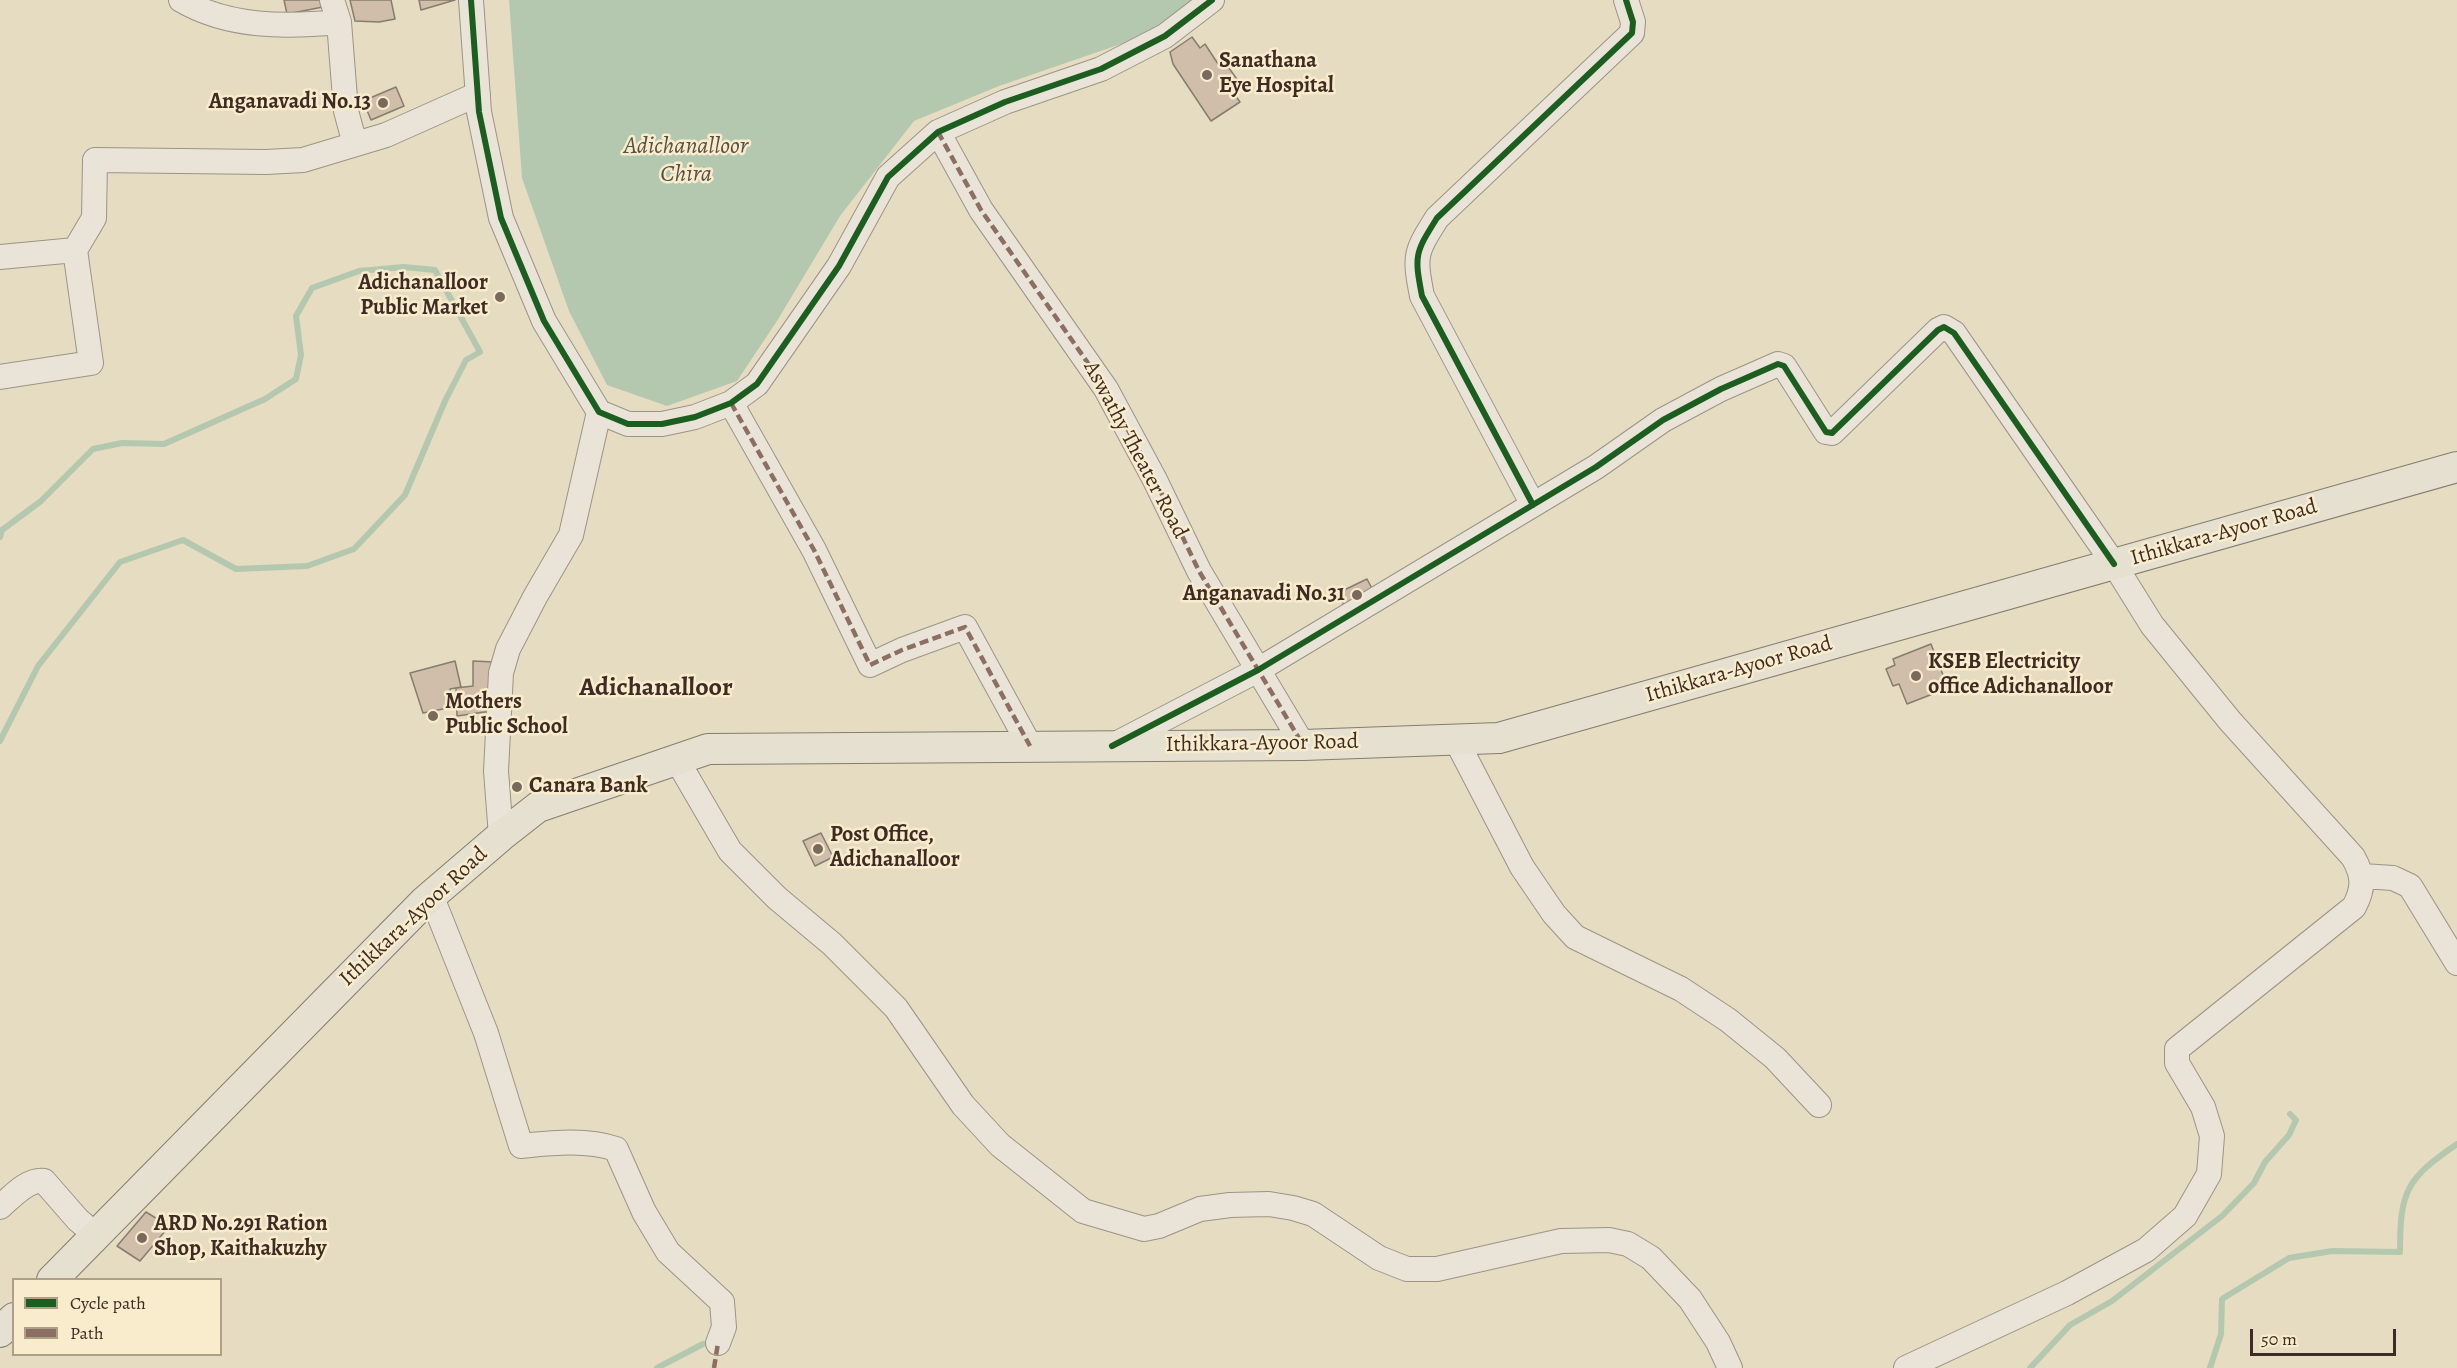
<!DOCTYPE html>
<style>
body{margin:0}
#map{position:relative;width:2457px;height:1368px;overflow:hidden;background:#e6dcc1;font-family:Alegreya,serif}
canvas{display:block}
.legend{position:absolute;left:12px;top:1278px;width:210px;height:78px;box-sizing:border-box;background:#f8eccd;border:2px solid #ae9f89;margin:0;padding:8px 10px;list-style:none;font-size:18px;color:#3e2b24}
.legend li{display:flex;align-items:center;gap:12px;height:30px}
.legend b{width:30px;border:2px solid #ae9f89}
.scale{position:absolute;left:2250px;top:1329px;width:146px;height:27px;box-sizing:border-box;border:3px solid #3e2b24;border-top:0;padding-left:8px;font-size:18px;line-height:21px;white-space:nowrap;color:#3e2b24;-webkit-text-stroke:4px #f8eccd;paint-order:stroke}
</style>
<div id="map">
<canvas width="2457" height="1368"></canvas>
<ul class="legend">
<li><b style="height:8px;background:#1b5e20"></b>Cycle path</li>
<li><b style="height:8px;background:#8d6e63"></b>Path</li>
</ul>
<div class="scale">50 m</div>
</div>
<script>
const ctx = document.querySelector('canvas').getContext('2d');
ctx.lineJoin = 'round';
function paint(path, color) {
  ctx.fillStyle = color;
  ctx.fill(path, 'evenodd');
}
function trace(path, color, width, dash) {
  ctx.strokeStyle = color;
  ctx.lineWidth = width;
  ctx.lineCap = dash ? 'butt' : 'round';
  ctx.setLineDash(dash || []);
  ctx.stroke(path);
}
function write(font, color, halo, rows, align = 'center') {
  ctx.font = font + ' Alegreya,serif';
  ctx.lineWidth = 5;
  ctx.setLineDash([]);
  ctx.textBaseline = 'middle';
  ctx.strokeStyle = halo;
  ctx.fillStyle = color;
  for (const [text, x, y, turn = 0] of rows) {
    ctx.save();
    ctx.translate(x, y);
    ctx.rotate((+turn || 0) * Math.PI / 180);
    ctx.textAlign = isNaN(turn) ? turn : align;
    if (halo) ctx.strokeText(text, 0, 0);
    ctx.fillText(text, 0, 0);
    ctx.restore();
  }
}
paint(new Path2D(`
 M509 0H1194L1147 35 999 86 914 121 840 216 777 321 737 381 667 406 607 385 569 311 522 178Z`), '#b3c8af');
trace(new Path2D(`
 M0 537 2 530 41 501 93 449 122 443 164 444 265 399 296 379 301 355 296 316 312 288 359 271 404 267 435 270 480 352 466 360 445 401 405 495 354 549 307 566 236 569 183 540 120 562 38 666 0 741
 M657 1368 703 1344
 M2030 1368 2070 1325 2112 1301 2222 1216 2254 1183 2265 1162 2289 1135 2296 1120 2290 1114
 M2210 1368 2221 1334 2222 1299 2289 1258 2332 1251 2400 1252C2400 1191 2406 1179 2457 1144`), '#b3c8af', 6);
const building = new Path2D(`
 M284 0H320L323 7 287 14Z
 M350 0H391L395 19 379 22 355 21Z
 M419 0H455L421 10Z
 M1192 37 1200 48 1205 44 1220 67 1226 64 1239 82 1230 88 1240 102 1211 121 1173 64 1170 52Z
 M396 87 404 106 371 120 363 101Z
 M1367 579 1376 596 1347 611 1338 593Z
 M1931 644 1948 688 1907 704 1899 684 1893 686 1886 669 1895 665 1893 659Z
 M455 661 461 687 450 689 453 707 423 713 410 673Z
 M473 661 494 662 492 711 457 716 456 688 473 686Z
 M821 833 833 857 815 866 803 841Z
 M146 1212 167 1225 166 1230 140 1261 117 1246Z`);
paint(building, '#d0beaa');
trace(building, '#857d6f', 1.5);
const minor = new Path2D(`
 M181 0C229 28 286 27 339 22
 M332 0 339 22 346 111 355 144
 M471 0 479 112 501 218 544 321 599 412 628 424H662L695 417 731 403 757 384 839 266 888 177 938 132 1005 102 1101 69 1165 36 1212 0
 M938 132 981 210 1106 389 1155 480 1199 571 1303 745
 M0 257 75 250 94 218 95 160 266 162 303 160 386 135 478 94
 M0 377 91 363 75 250
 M731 403 814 550 870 665 902 650 965 627 1030 746
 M1533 505 1422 296C1414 255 1415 253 1437 218L1632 33 1633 22 1626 0
 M1456 740 1522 867 1554 914 1575 937 1681 989 1728 1020 1775 1058 1819 1105
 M1112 746 1258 670 1596 467 1663 420 1721 389 1778 364 1784 366 1826 432 1832 433 1938 330 1944 327 1954 333 2114 564 2152 625 2230 721 2353 857C2364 876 2364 888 2354 907L2177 1049V1063L2203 1107 2212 1136 2209 1174 2185 1216 2146 1250 2067 1293 1906 1368
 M677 760 730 851 777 898 832 944 896 1008 963 1105 1000 1145 1083 1211 1144 1229 1159 1226 1200 1209 1230 1205 1269 1204 1293 1208 1313 1214 1379 1258 1407 1269H1437L1561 1241 1609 1240 1628 1244 1651 1258 1690 1299 1718 1342 1730 1368
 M501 836 496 771 501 673 508 649 535 597 571 535 599 412
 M2362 876 2393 878 2410 886 2457 963
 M431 895 486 1033 521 1146C552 1143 586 1139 616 1149L644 1212 668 1252 722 1302 724 1327 718 1343
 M0 1207C12 1197 27 1179 44 1181L78 1220 96 1235`);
const major = new Path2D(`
 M52 1280 424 902 501 836 538 807 708 749 1303 745 1499 738 2457 467
 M0 1332 14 1318`);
trace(minor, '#9c9485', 26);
trace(major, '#857d6f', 32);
trace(minor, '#e9e4d7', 24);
trace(major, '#e6e0d0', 30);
trace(new Path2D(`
 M938 132 981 210 1106 389 1155 480 1199 571 1303 745
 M731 403 814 550 870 665 902 650 965 627 1030 746
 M714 1368 718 1343`), '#8d6e63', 4.5, [9, 4.5]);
trace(new Path2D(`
 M471 0 479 112 501 218 544 321 599 412 628 424H662L695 417 731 403 757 384 839 266 888 177 938 132 1005 102 1101 69 1165 36 1212 0
 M1533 505 1422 296C1414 255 1415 253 1437 218L1632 33 1633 22 1626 0
 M1112 746 1258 670 1596 467 1663 420 1721 389 1778 364 1784 366 1826 432 1832 433 1938 330 1944 327 1954 333 2114 564`), '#1b5e20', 6);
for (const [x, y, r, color] of [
 [1207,75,6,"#79695b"],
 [383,103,6,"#79695b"],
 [500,297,6,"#79695b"],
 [1357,595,6,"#79695b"],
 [1916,676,6,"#79695b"],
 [433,716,6,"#79695b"],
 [517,787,6,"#79695b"],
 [818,849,6,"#79695b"],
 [142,1238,6,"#79695b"]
]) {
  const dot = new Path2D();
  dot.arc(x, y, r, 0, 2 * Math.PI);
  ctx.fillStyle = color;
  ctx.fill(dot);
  trace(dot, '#f8eccd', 2);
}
write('bold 22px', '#3e2b24', '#f8eccd', [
 ["Sanathana",1219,62],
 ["Eye Hospital",1219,87],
 ["Anganavadi No.13",371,103,"right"],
 ["Adichanalloor",488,284,"right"],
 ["Public Market",488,309,"right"],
 ["Anganavadi No.31",1345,595,"right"],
 ["KSEB Electricity",1928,663],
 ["office Adichanalloor",1928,688],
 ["Mothers",445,703],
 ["Public School",445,728],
 ["Canara Bank",529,787],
 ["Post Office,",830,836],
 ["Adichanalloor",830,861],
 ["ARD No.291 Ration",154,1225],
 ["Shop, Kaithakuzhy",154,1250]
], 'left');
write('22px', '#3e2b24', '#f8eccd', [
 ["Aswathy Theater Road",1135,450,62],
 ["Ithikkara-Ayoor Road",2224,533,-16],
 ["Ithikkara-Ayoor Road",1739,670,-16],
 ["Ithikkara-Ayoor Road",1262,744,-1],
 ["Ithikkara-Ayoor Road",414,917,-43]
]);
write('italic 24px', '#565045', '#f8eccd', [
 ["Adichanalloor",686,147],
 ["Chira",686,175]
]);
write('bold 26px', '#3e2b24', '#f8eccd', [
 ["Adichanalloor",656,689]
]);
</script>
